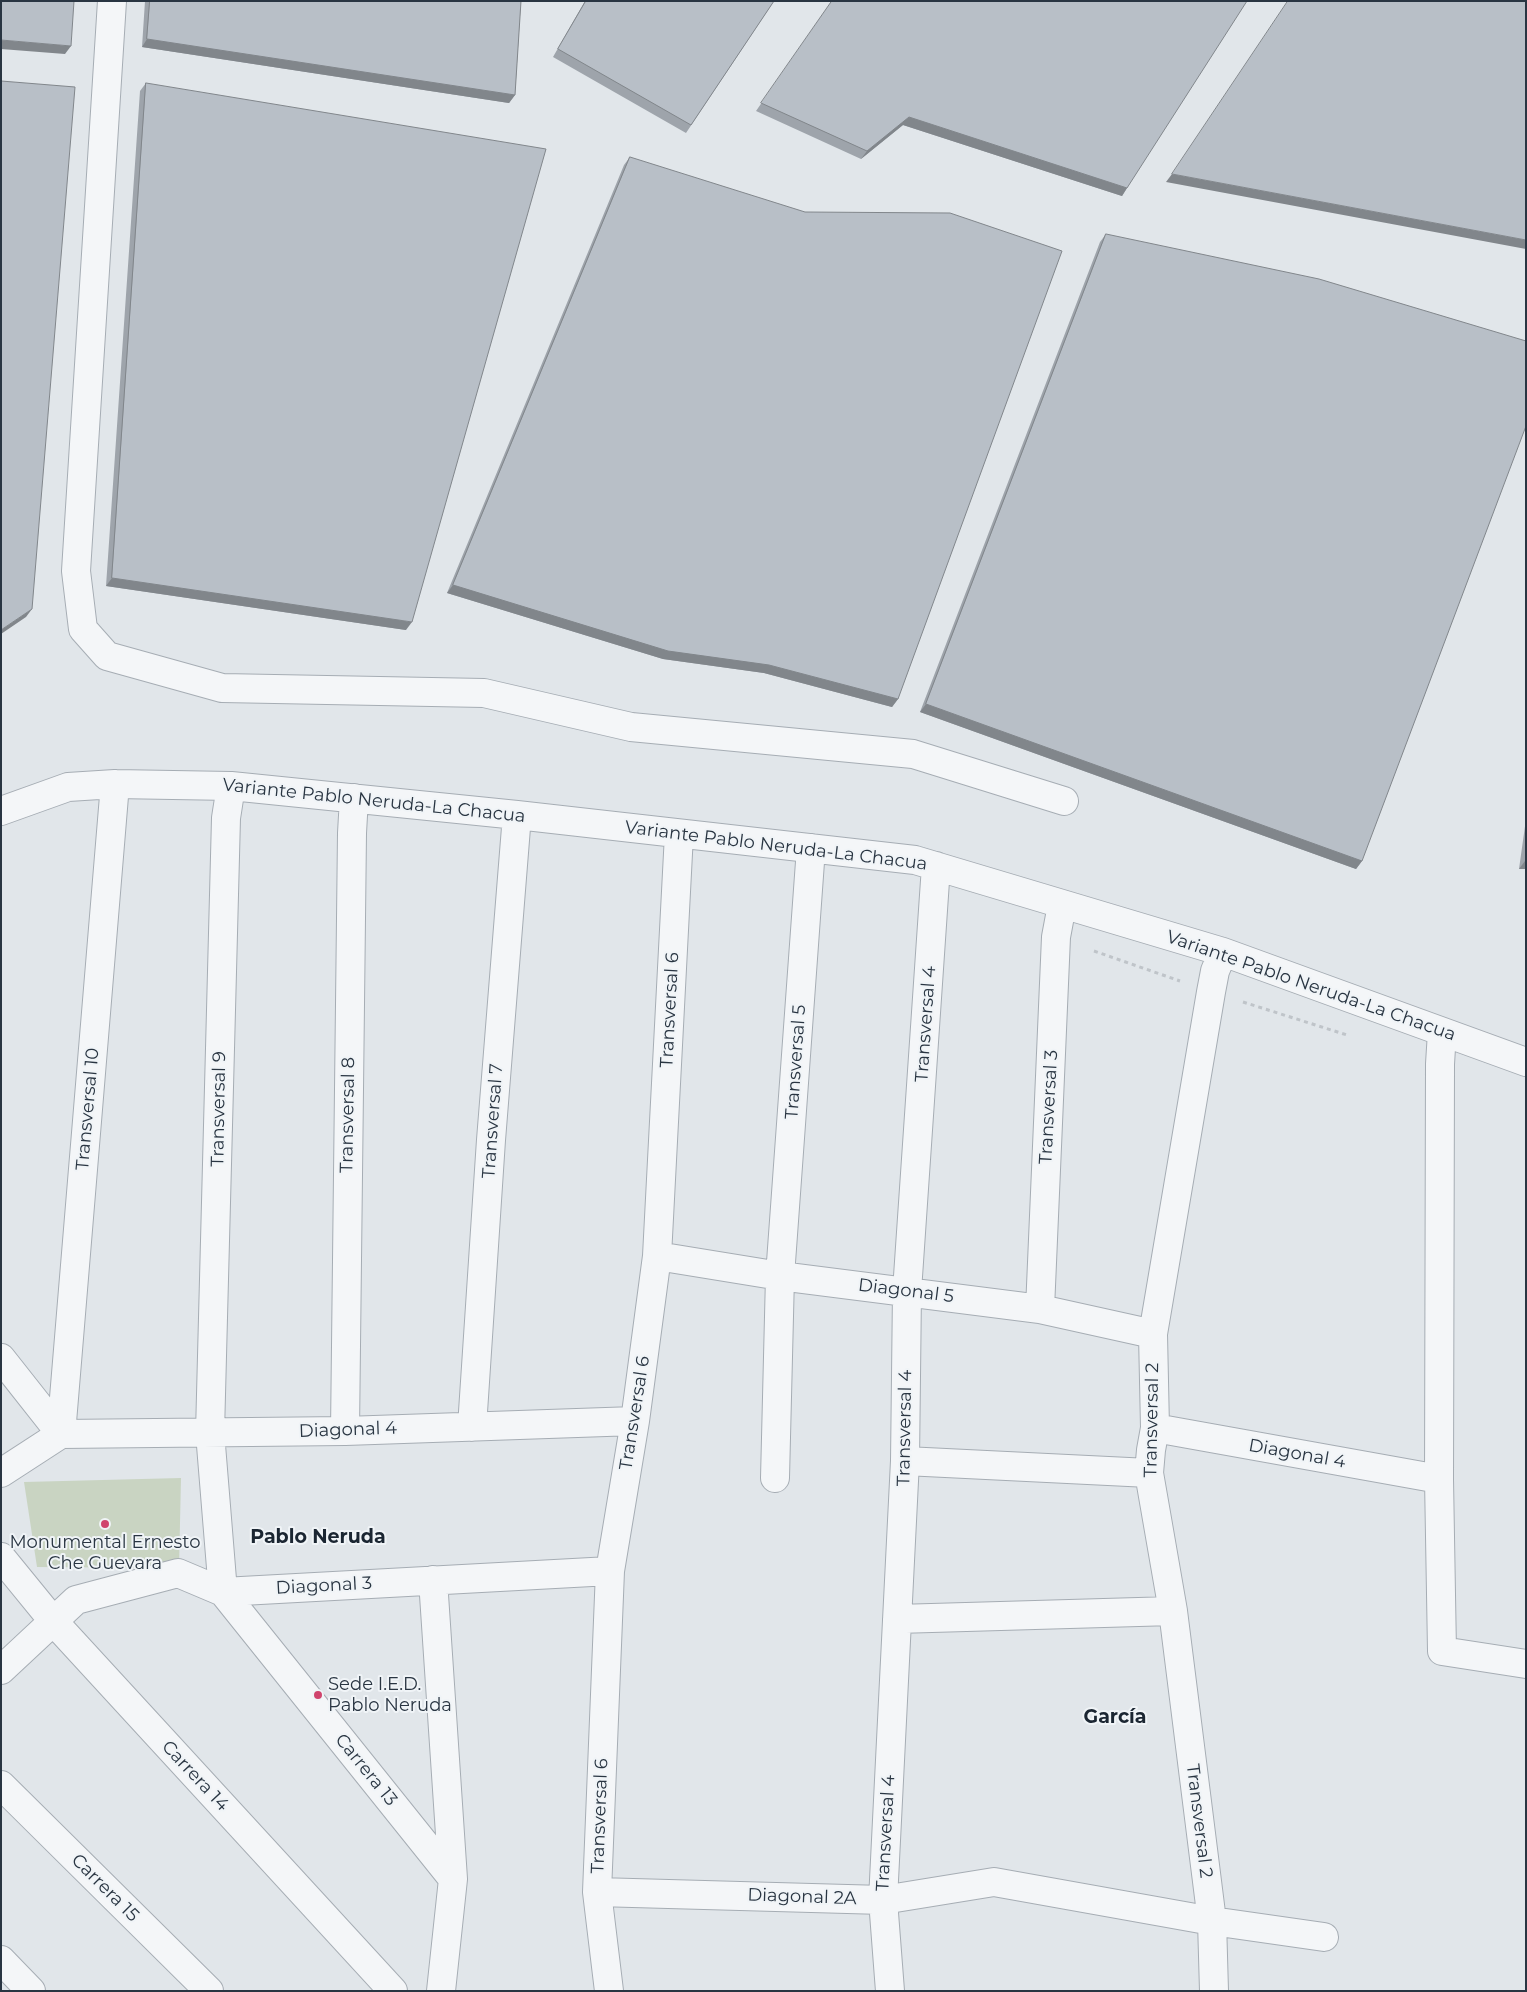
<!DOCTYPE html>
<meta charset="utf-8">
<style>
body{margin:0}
#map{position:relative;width:1527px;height:1992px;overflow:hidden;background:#e1e6ea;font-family:Montserrat,sans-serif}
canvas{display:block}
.frame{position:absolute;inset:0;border:2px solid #293542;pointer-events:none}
</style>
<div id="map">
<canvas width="1527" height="1992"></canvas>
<div class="frame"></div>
</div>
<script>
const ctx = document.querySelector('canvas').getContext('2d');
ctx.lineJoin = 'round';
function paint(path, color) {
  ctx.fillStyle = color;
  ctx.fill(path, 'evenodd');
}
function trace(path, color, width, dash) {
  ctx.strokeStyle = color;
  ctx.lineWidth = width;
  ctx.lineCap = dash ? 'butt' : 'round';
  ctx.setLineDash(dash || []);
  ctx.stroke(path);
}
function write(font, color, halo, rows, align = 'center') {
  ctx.font = font + ' Montserrat,sans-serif';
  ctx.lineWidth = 4;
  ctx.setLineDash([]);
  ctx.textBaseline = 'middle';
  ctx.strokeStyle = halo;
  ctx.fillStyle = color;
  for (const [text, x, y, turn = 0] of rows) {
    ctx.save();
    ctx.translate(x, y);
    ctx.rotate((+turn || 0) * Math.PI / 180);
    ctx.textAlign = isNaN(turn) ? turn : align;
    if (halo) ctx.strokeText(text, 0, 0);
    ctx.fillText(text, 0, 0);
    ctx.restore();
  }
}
paint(new Path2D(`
 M181 1478 179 1568 37 1567 24 1482Z`), '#c9d4c2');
const minor = new Path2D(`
 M112 1 76 571 83 629 107 656 222 688 484 693 631 727 913 754 1064 801
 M231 786 226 818 210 1433 223 1592 453 1879
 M1 811 68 787 115 784 231 786 517 815 915 860 1223 952 1526 1062
 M1442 1032 1440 1064 1439 1479 1442 1651 1526 1664
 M657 1256 780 1276 1040 1309 1153 1334
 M1040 1309 1056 937 1062 905
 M1 1358 61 1434
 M472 1427 491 1140 517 815
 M1155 1428 1439 1479
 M345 1431 352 833 354 798
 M61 1434 115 784
 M61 1434 345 1431 635 1421
 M905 1461 1149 1473
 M1 1473 61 1434
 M775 1478 780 1276 811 848
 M1 1557 54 1622 393 1991
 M433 1580 453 1879 441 1991
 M897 1619 1173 1611
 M1 1670 76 1600 178 1573 223 1592 610 1571
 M1 1785 209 1991
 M597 1892 883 1900 994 1882 1212 1921 1324 1937
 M1 1960 31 1991
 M609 1991 597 1892 610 1571 635 1421 657 1256 679 834
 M890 1991 883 1900 905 1461 907 1291 936 866
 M1214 1991 1212 1921 1173 1611 1149 1473 1151 1450 1155 1428 1153 1334 1211 992 1215 971 1223 952`);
trace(minor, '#a6adb4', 30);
trace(new Path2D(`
 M1094 951 1180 981
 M1243 1002 1347 1035`), '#bfc4c9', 3, [4, 4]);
trace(minor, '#f4f6f8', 28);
paint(new Path2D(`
 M145 1H521L515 95 509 103 142 47Z
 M585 1H774L686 133 553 57Z
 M832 1 1127 188 1122 196 903 125 861 159 756 111Z
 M146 83 406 630 106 586 140 91Z
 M630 157 898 699 892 707 764 673 663 659 447 593 624 165Z
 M1106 234 1362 861 1356 869 920 712 1100 242Z
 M1526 819V869H1519Z`), '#9ea4ab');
paint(new Path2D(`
 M147 39 515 95 509 103 142 47Z
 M1 40 71 46 65 54 1 49Z
 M909 117 1127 188 1122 196 903 125 861 159 867 151Z
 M1172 174 1526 240V249L1166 182Z
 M112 578 412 622 406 630 106 586Z
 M453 585 769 665 898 699 892 707 764 673 663 659 447 593Z
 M32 609 26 617 1 634V630Z
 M926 704 1362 861 1356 869 920 712Z
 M1525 861H1526V869H1519Z`), '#81868b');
const building = new Path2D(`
 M1 1H74L71 46 1 40Z
 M150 1H521L515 95 147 39Z
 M586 1H774L691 125 558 49Z
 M832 1H1247L1127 188 909 117 867 151 761 103Z
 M1288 1H1526V240L1172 174Z
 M1 81 75 87 32 609 1 630Z
 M146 83 546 149 412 622 112 578Z
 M630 157 805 212 950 213 1062 251 898 699 769 665 668 651 453 585Z
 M1106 234 1319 279 1526 341V426L1362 861 926 704Z`);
paint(building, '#b8bfc7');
trace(building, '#81868b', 1);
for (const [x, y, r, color] of [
 [105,1524,5,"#d0446d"],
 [318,1695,5,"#d0446d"]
]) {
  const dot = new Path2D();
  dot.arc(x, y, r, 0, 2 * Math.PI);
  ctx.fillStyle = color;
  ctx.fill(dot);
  trace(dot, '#f0f4f7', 2);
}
write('18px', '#293542', '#f0f4f7', [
 ["Variante Pablo Neruda-La Chacua",374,801,6],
 ["Variante Pablo Neruda-La Chacua",776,846,7],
 ["Variante Pablo Neruda-La Chacua",1311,986,19],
 ["Transversal 6",670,1010,-87],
 ["Transversal 4",926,1024,-86],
 ["Transversal 5",796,1062,-86],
 ["Transversal 3",1049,1107,-87],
 ["Transversal 10",88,1109,-85],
 ["Transversal 9",219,1109,-89],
 ["Transversal 8",348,1115,-89],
 ["Transversal 7",493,1121,-86],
 ["Diagonal 5",906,1291,7],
 ["Transversal 6",635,1413,-81],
 ["Transversal 2",1152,1420,-89],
 ["Transversal 4",905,1428,-89],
 ["Diagonal 4",348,1430,-2],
 ["Diagonal 4",1297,1454,10],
 ["Diagonal 3",324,1586,-3],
 ["Carrera 13",366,1770,51],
 ["Carrera 14",195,1776,47],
 ["Transversal 6",600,1816,-88],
 ["Transversal 2",1199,1821,83],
 ["Transversal 4",886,1833,-87],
 ["Carrera 15",105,1888,45],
 ["Diagonal 2A",802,1897,2]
]);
write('18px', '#293542', '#f0f4f7', [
 ["Monumental Ernesto",105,1543],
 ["Che Guevara",105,1564],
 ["Sede I.E.D.",328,1685,"left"],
 ["Pablo Neruda",328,1706,"left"]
]);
write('bold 19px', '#1b2632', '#f0f4f7', [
 ["Pablo Neruda",318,1537],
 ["García",1115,1717]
]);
</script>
